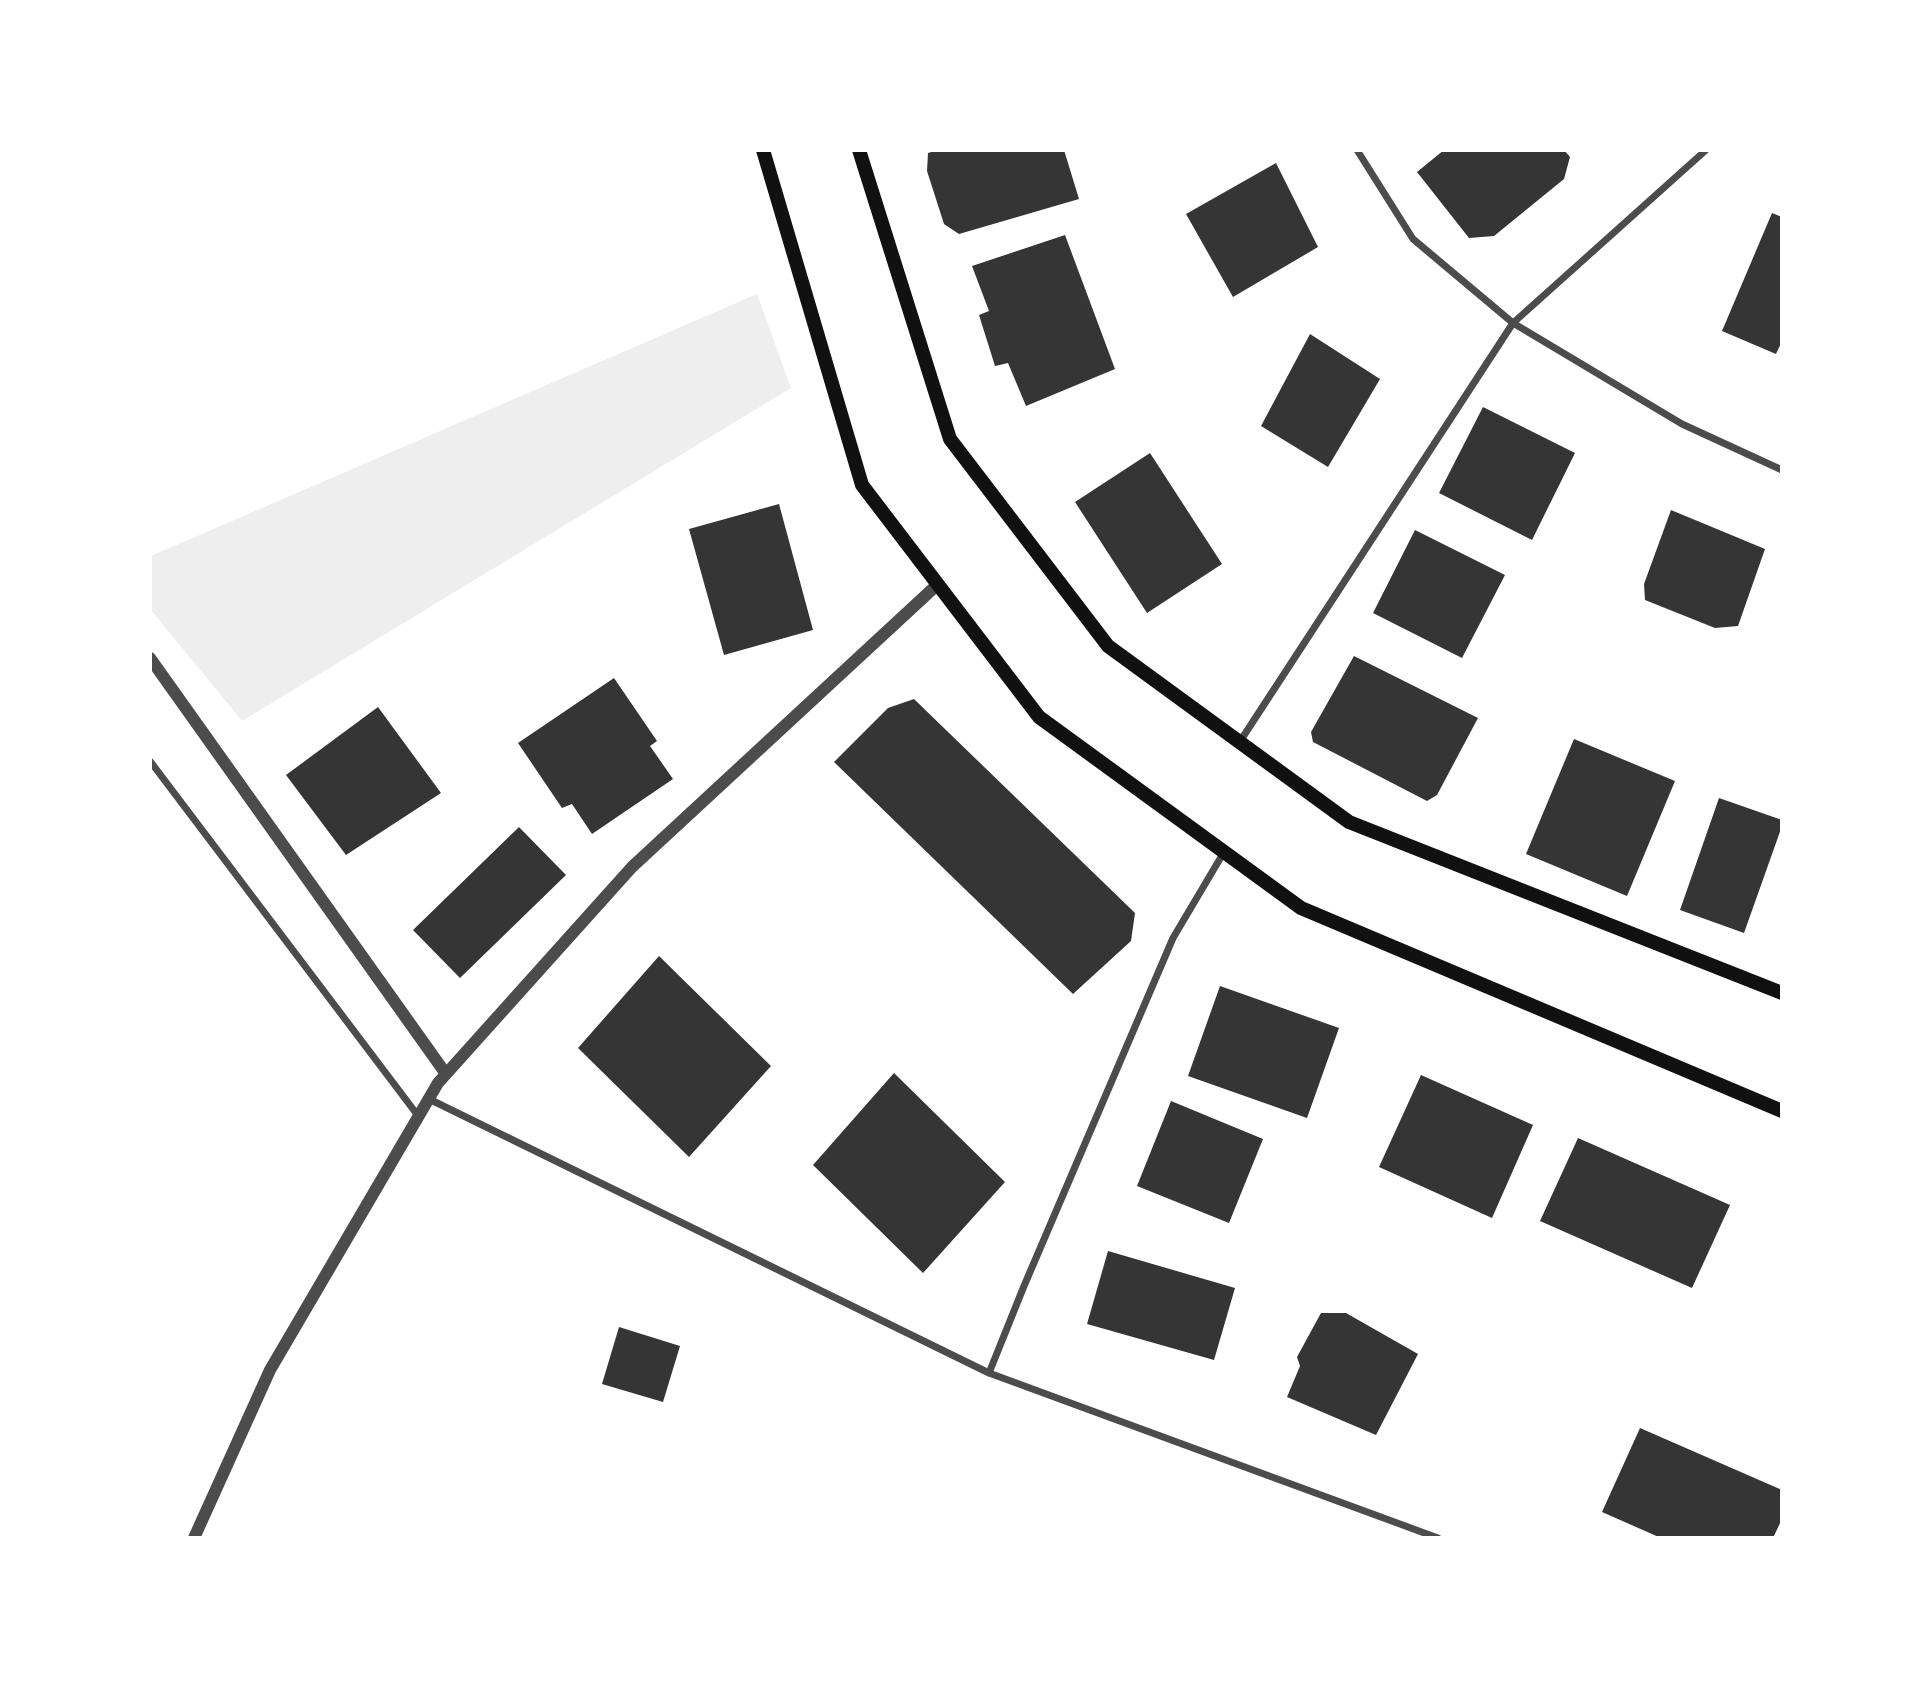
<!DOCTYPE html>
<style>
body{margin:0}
#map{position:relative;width:1932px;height:1688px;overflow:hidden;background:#fff;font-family:Raleway,sans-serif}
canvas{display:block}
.frame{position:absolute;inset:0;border:152px solid #fff;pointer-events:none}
</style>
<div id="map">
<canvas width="1932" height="1688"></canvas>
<div class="frame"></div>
</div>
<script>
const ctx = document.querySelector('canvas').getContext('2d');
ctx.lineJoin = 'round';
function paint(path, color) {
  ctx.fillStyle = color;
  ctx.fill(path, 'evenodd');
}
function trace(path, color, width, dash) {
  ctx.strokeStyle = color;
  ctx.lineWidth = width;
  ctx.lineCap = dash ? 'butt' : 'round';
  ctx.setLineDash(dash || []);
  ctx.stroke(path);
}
paint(new Path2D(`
 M757 294 791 388 242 721 151 610V556Z`), '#eee');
paint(new Path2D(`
 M938 150H1064L1079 199 959 234 944 224 927 171 928 153Z
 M1444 150H1564L1570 157 1564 179 1494 236 1469 238 1417 172Z
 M1276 163 1318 247 1233 297 1186 214Z
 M1772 213 1782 217V341L1776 354 1722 331Z
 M1065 235 1115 369 1026 406 1008 363 995 366 979 315 989 311 972 266Z
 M1310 334 1380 379 1328 467 1261 426Z
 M1483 407 1575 453 1532 540 1439 493Z
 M1150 453 1222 564 1147 613 1075 502Z
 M779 504 813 630 724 655 689 529Z
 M1671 510 1765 549 1738 626 1715 628 1645 600 1644 584Z
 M1415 530 1505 575 1462 658 1373 613Z
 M1354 656 1478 718 1437 795 1427 801 1313 742 1311 732Z
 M614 678 657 741 650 746 673 779 592 834 572 804 562 808 518 743Z
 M914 699 1135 913 1131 941 1073 994 834 762 888 708Z
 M378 707 441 793 346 855 286 775Z
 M1574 739 1675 781 1627 896 1526 854Z
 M1719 798 1782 820V826L1744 933 1680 910Z
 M519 827 566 875 460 978 413 930Z
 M659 956 771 1066 689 1157 578 1048Z
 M1220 986 1339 1028 1307 1118 1188 1076Z
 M894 1073 1005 1182 923 1273 813 1165Z
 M1421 1075 1533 1125 1492 1218 1379 1167Z
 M1171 1101 1263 1139 1229 1223 1137 1186Z
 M1578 1138 1730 1205 1692 1288 1540 1221Z
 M1108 1251 1235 1288 1214 1360 1087 1324Z
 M1321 1313H1346L1418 1354 1376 1435 1287 1397 1300 1366 1297 1357Z
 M619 1327 680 1346 663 1402 602 1384Z
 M1640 1428 1782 1490V1519L1773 1538H1661L1602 1512Z`), '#353535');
trace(new Path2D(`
 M1357 150 1413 239 1513 323 1682 424 1782 470
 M1239 743 1513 323 1706 150
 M150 761 419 1117
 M1224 852 1173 938 1024 1286 989 1373 1438 1538
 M429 1099 989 1373`), '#4c4c4c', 7);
trace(new Path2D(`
 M150 658 446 1074
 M194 1538 270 1370 438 1083 632 867 938 584`), '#4c4c4c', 12);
trace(new Path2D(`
 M763 150 862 485 1039 717 1301 908 1782 1111
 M859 150 950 439 1108 646 1349 822 1782 993`), '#111', 14);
</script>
